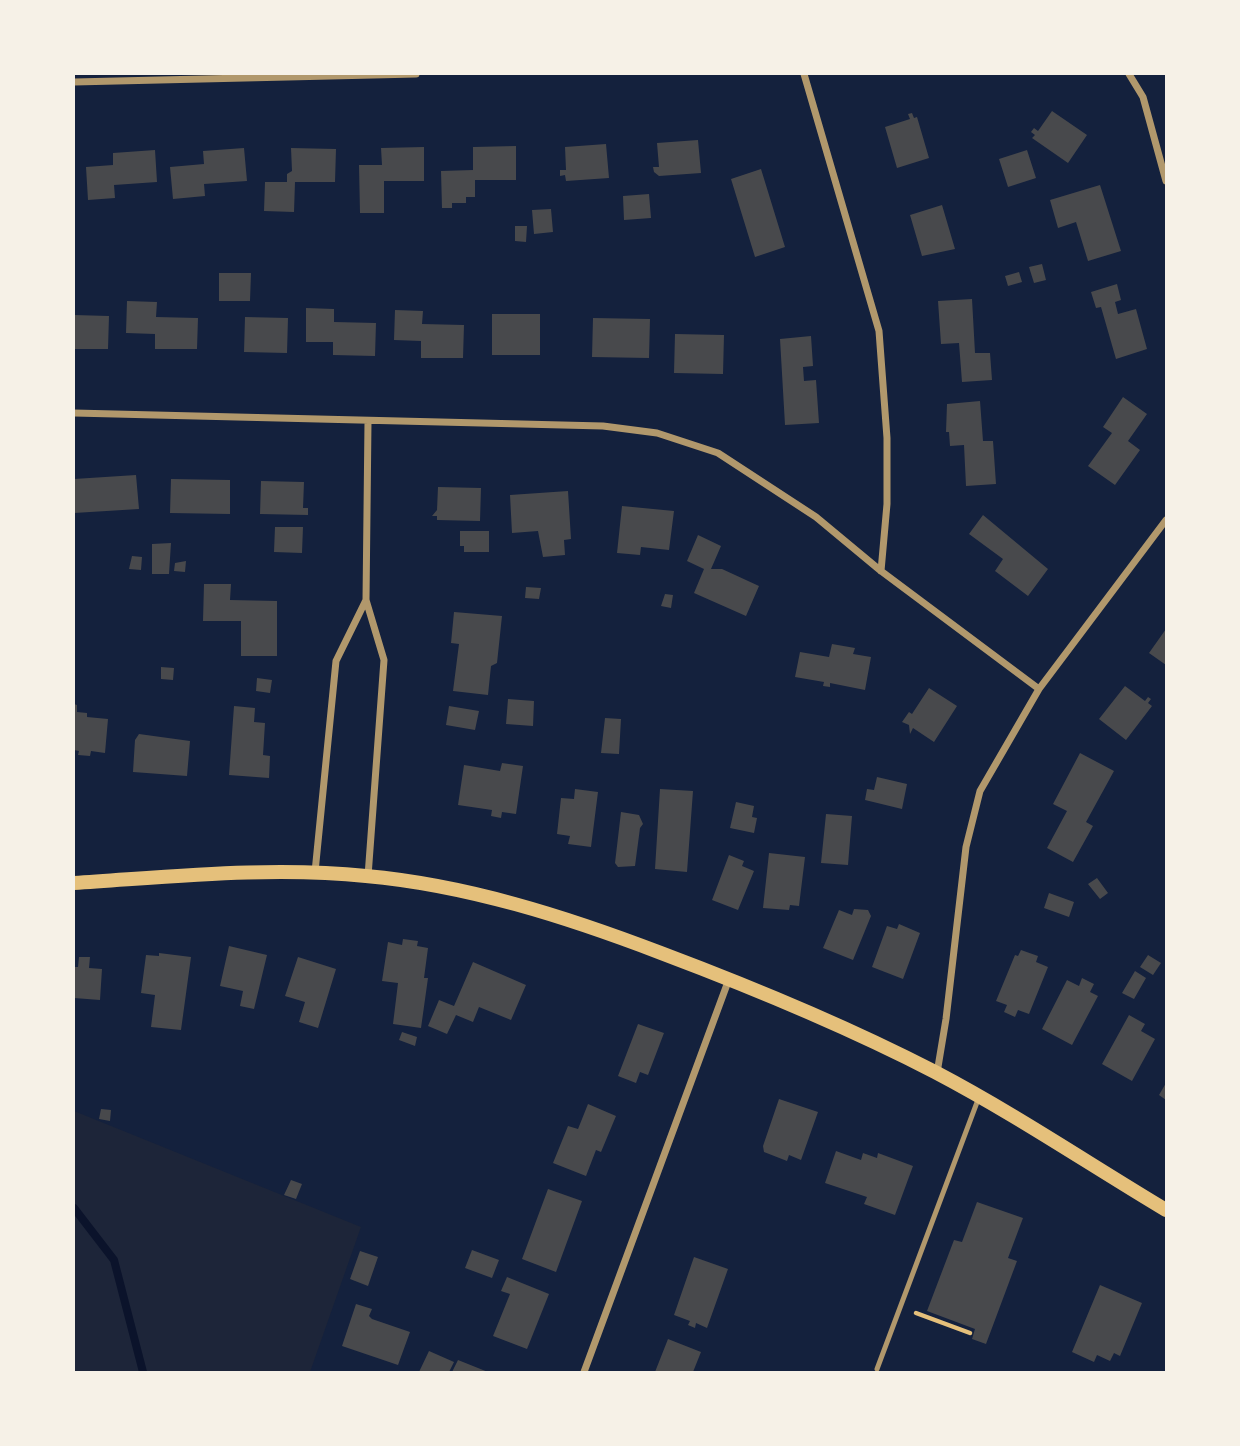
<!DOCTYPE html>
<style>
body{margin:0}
#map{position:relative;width:1240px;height:1446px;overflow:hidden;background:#14213d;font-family:"Fira Sans Condensed",sans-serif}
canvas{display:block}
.frame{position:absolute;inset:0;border:75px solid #f6f1e7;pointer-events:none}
</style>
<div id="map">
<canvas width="1240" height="1446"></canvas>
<div class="frame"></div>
</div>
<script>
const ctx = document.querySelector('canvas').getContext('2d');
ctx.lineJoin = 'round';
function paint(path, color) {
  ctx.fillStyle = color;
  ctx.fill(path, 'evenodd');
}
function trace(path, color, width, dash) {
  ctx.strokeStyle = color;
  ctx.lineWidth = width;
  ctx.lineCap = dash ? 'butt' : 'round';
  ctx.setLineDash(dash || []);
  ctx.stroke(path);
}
paint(new Path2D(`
 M74 1111 361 1227 310 1372H74Z`), '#1d2539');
trace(new Path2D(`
 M74 1208 114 1260 143 1372`), '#0b132b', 8);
paint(new Path2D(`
 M1052 111 1087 135 1068 163 1032 138 1035 135 1031 132 1034 128 1038 131Z
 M912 113 914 118 917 117 929 158 897 168 885 127 910 119 908 114Z
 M698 140 701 173 659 176 654 172 653 167H659L657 143Z
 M606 144 609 178 566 181 565 175 560 176V170H566L565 147Z
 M516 146V180H475V197H466V203H452V208H442L441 171 473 170V147Z
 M424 147V181H384V213H360L359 165H382L381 148Z
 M244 148 247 181 204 184 205 196 173 199 170 167 204 164 203 151Z
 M291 148 336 149 335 182H295L294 212 264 211 265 182H287V174L292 171Z
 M155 150 157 182 114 185 115 198 88 200 86 167 113 165V153Z
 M1027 150 1036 178 1008 187 999 159Z
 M761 169 785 247 755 257 731 179Z
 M1100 185 1121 251 1088 261 1076 222 1058 228 1050 200Z
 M649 194 651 218 624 220 623 196Z
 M942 205 955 249 922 256 910 215Z
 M551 209 553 232 534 234 532 210Z
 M515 226H527L526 242 515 241Z
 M1042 264 1046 280 1034 283 1029 267Z
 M1019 272 1022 282 1008 286 1005 276Z
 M219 273H251L250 301H219Z
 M1117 284 1121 300 1115 302 1118 314 1136 309 1147 349 1116 359 1101 307 1096 308 1091 292Z
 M972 299 975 353H990L992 380 962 382 959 343 941 344 938 301Z
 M127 301 157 302 156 317 198 318 197 349H155V334L126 333Z
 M306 308 334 309V322L376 323 375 356 333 355V342H306Z
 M395 310 423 311 422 324 464 325 463 358H421V341L394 340Z
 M492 314H540V355H492Z
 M74 315 109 316 108 349H74Z
 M245 317 288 318 287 353 244 352Z
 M593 318 650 319 649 358 592 357Z
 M675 334 724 335 723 374 674 373Z
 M811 336 813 366 803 367 804 381 816 380 819 423 785 425 780 339Z
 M1123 397 1147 414 1128 441 1140 450 1115 485 1088 466 1112 433 1103 427Z
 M980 401 983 441H993L996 484 966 486 964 445 950 446 949 432H946L947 404Z
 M136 475 139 509 74 513V479Z
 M171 479 230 480V514L170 513Z
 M261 481 304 482 303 508H308V515L260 514Z
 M438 487 481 488 480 521 437 520V516H432L437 510Z
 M568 491 571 539 564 540 565 555 543 557 538 531 512 533 510 495Z
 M622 506 674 511 669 550 641 547 640 555 617 553Z
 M983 515 1048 569 1028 596 995 571 1003 559 969 534Z
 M275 527H303L302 553 274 552Z
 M460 531H489V552H464V546H460Z
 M698 535 721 546 711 569H722L759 586 746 616 694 593 704 569 687 561Z
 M171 543 169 574H152V544Z
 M132 556 142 557 141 570 129 569Z
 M186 561 185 572 174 571 175 563Z
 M204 584H231L230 600 277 601V656H241V621H203Z
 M526 587 541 588 539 599 525 598Z
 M665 594 673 595 671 608 661 606Z
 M454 612 502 616 497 663 491 666 488 695 453 691 459 644 451 643Z
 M1166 629V665L1149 653Z
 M832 644 855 648 853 654 871 657 865 690 830 683V687L823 686 824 682 795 677 800 652 829 657Z
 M161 667 174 668 173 680 161 679Z
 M257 678 272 680 270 693 256 691Z
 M1125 686 1145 701 1148 697 1151 699 1148 703 1152 706 1126 740 1099 719Z
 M929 688 957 706 934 742 913 728 910 734 909 725 902 722 909 712 912 714Z
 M508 699 534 701 533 726 506 724Z
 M74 704 77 705V712L87 713V717L108 719 105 753 91 751 90 756 78 755 79 751 74 750Z
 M234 706 255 708 254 722 265 723 263 755 270 756 269 778 229 775Z
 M449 706 479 711 475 730 446 725Z
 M605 718 621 719 619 754 601 753Z
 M139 734 190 741 187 776 133 772 135 740Z
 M1080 753 1114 771 1086 822 1093 826 1073 862 1047 848 1067 811 1053 804Z
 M502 763 523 766 516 814 502 812 501 818 491 816 492 810 458 805 464 765 500 771Z
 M877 777 907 784 902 809 865 800 867 789 874 790Z
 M575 789 598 792 591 847 568 844 570 836 557 834 561 798 574 799Z
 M660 789 693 791 687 872 655 869Z
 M736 802 754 806 752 817 757 818 754 833 730 828Z
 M621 812 639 815 643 824 640 828 635 866 618 867 615 863Z
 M826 814 852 816 848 865 821 863Z
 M769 853 805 857 799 906 790 905 789 910 763 908Z
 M729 855 744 861 742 866 754 871 738 910 712 900Z
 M1097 878 1108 893 1100 899 1088 884Z
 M1049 893 1074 902 1069 917 1044 908Z
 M854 909 868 910 871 916 853 960 823 948 839 910 852 915Z
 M899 924 920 933 903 979 872 967 887 926 897 929Z
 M403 939 418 941 417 946 428 948 424 978H428L421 1028 393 1024 398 983 382 981 388 942 402 945Z
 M229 946 267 955 254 1009 240 1006 243 991 220 986Z
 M1021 950 1038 956 1036 962 1048 967 1029 1014 1018 1010 1015 1017 1004 1012 1007 1005 996 1001 1015 955 1018 956Z
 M159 953 191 957 181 1030 151 1027 155 995 141 993 146 955 159 956Z
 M1148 955 1161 963 1153 975 1140 967Z
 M79 957H90L89 968 102 969 100 1000 74 998V967H78Z
 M298 957 336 969 318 1028 299 1022 305 1002 285 996Z
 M473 962 526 985 511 1020 479 1007 473 1022 456 1015 447 1034 428 1026 439 1000 454 1006Z
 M1135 971 1146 978 1134 999 1122 993Z
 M1082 978 1094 984 1090 992 1098 996 1072 1045 1042 1029 1067 980 1079 986Z
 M1129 1015 1145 1024 1141 1031 1155 1039 1132 1081 1102 1064Z
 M638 1024 664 1033 648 1075 640 1072 636 1083 618 1076Z
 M402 1032 417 1037 415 1046 399 1040Z
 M1166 1083V1100L1159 1095Z
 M779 1099 818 1112 801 1160 789 1155 787 1161 764 1152 763 1146Z
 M588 1104 616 1116 601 1152 596 1150 586 1176 553 1163 568 1126 578 1129Z
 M101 1109 111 1110 110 1121 99 1119Z
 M836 1151 861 1160 863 1153 877 1158 878 1153 913 1166 895 1215 864 1204 867 1197 825 1183Z
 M291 1180 302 1184 296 1199 284 1195Z
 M548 1189 582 1201 556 1272 522 1259Z
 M977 1202 1023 1218 1008 1258 1017 1261 986 1344 972 1339 975 1329 927 1311 954 1240 962 1242Z
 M472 1250 499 1260 492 1278 465 1268Z
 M360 1251 378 1257 368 1286 350 1279Z
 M694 1257 728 1269 707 1328 696 1323 695 1328 688 1325 690 1321 674 1315Z
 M507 1277 549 1294 527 1349 493 1336 510 1294 501 1291Z
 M1100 1285 1142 1303 1120 1356 1114 1353 1110 1361 1097 1355 1094 1362 1072 1352Z
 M356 1304 372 1309 369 1316 372 1319 410 1332 398 1365 342 1346Z
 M668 1339 701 1352 693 1372H655Z
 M429 1351 454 1362 449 1372H419Z
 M458 1360 488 1372H452Z`), '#48494c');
trace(new Path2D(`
 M916 1313 970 1333`), '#e5c07b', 4.5);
trace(new Path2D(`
 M877 1369 979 1097`), '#b1986c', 5);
trace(new Path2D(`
 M804 74 879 331 887 438V504L881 571
 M1129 74 1143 97 1166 181
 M74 82 416 74
 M74 413 603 426 657 433 718 453 816 517 881 571 1039 689
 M368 422 366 600 384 660 368 876
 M315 872 336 661 366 600
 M937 1073 946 1019 966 847 980 791 1039 689 1166 520
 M584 1372 729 979`), '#b1986c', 7);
trace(new Path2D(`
 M74 883C170 877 270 866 366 876 467 885 567 917 661 953 754 988 846 1026 935 1072 1015 1114 1089 1164 1166 1210`), '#e5c07b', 14);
</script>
